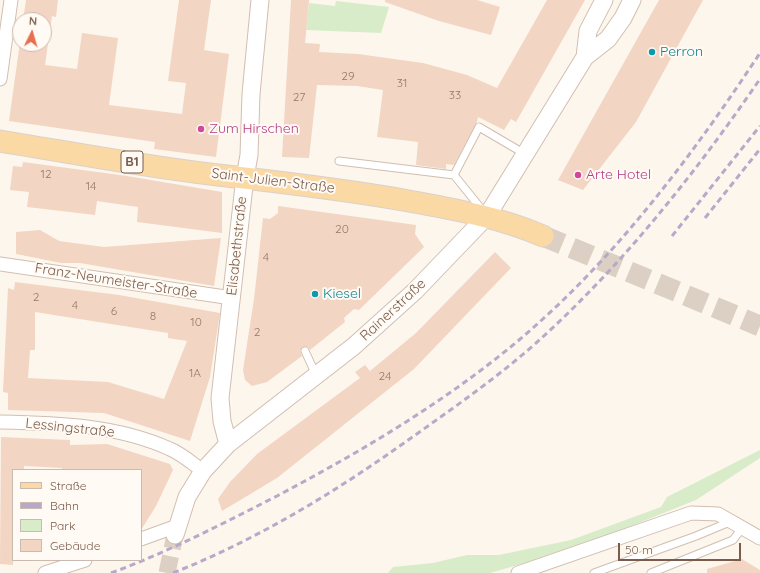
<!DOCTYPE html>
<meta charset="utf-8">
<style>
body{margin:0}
#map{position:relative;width:760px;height:573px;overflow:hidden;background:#fdf6ec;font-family:Quicksand,sans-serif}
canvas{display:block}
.legend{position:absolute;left:12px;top:469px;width:130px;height:92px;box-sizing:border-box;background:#fffaf3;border:1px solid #cabbb1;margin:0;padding:5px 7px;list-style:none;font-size:12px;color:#7a5c4d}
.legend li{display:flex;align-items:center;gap:8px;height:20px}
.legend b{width:20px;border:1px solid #cabbb1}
.north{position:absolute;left:12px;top:12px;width:40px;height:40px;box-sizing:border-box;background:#fffaf3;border:1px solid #cabbb1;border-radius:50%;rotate:5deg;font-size:11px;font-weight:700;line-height:16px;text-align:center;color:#7a5c4d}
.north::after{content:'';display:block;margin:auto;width:14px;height:18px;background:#e76f51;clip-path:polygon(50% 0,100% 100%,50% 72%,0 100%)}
.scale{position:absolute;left:618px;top:543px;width:123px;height:18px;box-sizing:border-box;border:2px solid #7a5c4d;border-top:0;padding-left:5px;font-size:12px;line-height:14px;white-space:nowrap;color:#7a5c4d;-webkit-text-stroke:3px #fffaf3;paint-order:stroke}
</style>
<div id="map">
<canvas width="760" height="573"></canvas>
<ul class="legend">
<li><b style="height:5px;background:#fbd9a5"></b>Straße</li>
<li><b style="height:5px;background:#b9a8c9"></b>Bahn</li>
<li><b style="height:11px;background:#d8ecc9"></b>Park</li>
<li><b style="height:11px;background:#f3d5c3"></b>Gebäude</li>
</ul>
<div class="north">N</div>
<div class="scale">50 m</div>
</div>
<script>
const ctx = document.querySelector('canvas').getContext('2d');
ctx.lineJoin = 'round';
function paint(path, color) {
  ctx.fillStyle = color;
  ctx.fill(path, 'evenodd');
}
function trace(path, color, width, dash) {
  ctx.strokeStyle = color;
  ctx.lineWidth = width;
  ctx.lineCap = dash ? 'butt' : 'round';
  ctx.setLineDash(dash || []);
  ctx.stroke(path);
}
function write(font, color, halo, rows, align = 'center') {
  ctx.font = font + ' Quicksand,sans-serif';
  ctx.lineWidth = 4;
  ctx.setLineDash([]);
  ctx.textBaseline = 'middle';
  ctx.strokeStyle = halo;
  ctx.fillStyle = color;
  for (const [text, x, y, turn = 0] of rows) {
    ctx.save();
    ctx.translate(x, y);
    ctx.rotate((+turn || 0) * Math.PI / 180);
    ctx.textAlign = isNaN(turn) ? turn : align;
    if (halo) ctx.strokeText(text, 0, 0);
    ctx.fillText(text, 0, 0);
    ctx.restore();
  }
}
paint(new Path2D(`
 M336 1 389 7 390 4 381 33 306 30 309 3 335 6Z
 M760 450V458L696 500 574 549 490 573H388L393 567 433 563 467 555H499L571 540 661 507 667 497Z`), '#d8ecc9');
paint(new Path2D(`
 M26 0H58L56 17 52 16 45 65 77 69 82 33 118 38 109 105 182 114 186 83 168 81 179 0H211L204 50 229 54 216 157 154 149 155 142 9 121 20 42V44H44V20H23Z
 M291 0H309L305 43 320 44 319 52 358 54 423 63 467 75 497 88 547 0H585L516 122 511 119 504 130 478 117 477 122 454 165 446 164V169L416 165 418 142 377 137 383 90 357 86 317 85 309 158 282 157Z
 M385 0H477L500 7 491 35 439 21 385 2Z
 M659 0H703L636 122 583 190 558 180Z
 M23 162 127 176 222 192V233L137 222 138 207 97 201 95 215 27 207 29 192 10 190 13 166 22 167Z
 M278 206 416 225 415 234 424 247 359 310 354 309 344 318 345 322 310 350 308 347H303L300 351 302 356 267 382 252 386 245 380 243 370 254 299 263 218 270 219 278 213Z
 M40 230 59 241 104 247 221 238 214 286 80 263H61L16 254V232Z
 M495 252 511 268 414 369 277 478 222 511 218 499 230 482 257 454 360 378 355 372 365 365 370 371 416 333Z
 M15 282 119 295 220 313 210 377 190 441 104 413 8 410V393L3 392 8 288 14 290ZM35 312 168 333V338L187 341 164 399 108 382 28 378 30 350H35Z
 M1 437 70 440V445L107 444 170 464 173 470 156 506 141 530V470H62V468L24 466V470H13V565L0 564Z
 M742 559 760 570V573H707V569Z`), '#f3d5c3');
trace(new Path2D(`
 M167 573 175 535`), '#dcd0c4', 17, [17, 8]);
trace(new Path2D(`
 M543 236 760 326`), '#dcd0c4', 21, [21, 10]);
const service = new Path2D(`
 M339 161 454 175 483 211
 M454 175 479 127 525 154
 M305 351 316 375
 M594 573 696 536 732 521
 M651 573 733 540 743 527`);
const minor = new Path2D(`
 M0 79 11 0
 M0 264 232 298
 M0 422C58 423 117 425 170 449 182 454 193 464 203 471
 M141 539 177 526
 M45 573 85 560
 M518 573 691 513 718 514 760 538`);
const tertiary = new Path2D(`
 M585 57 588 31 604 0
 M228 444 222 421 220 398 245 177 249 155 251 94 260 0
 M175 535 187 497 203 471 228 444 354 346 415 291 487 216 585 57 608 39 623 18 632 0`);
const primary = new Path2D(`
 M0 141C75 153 151 168 227 176 288 183 349 190 409 201 457 210 498 217 543 236`);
trace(service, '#d1beb0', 9);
trace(minor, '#d1beb0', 15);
trace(tertiary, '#d1beb0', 19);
trace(primary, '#dad1cd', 23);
trace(service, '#fff', 7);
trace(minor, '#fff', 13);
trace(tertiary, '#fff', 17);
trace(primary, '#fbd9a5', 21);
trace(new Path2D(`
 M705 218 760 149
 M672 236 760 126
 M111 573C168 552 222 524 277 496 360 452 440 405 513 345 612 263 690 159 760 53
 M173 573C256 540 332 494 404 443 449 411 494 380 535 344 622 266 694 175 760 79`), '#b9a8c9', 3, [6, 4]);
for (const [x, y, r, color] of [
 [652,52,4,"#0f9aa8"],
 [201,129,4,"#d1479c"],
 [578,175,4,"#d1479c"],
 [315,294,4,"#0f9aa8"]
]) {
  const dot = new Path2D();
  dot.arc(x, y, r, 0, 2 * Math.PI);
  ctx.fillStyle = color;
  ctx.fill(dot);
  trace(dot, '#fffaf3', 1.5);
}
write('12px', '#987a6a', null, [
 ["29",348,76],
 ["31",402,83],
 ["33",455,95],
 ["27",299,97],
 ["12",46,174],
 ["14",91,186],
 ["20",342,229],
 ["4",266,257],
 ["2",36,297],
 ["4",75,305],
 ["6",114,311],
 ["8",153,316],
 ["10",196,322],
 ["2",257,332],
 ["1A",195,373],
 ["24",385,376]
]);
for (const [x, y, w] of [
 [132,162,22]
]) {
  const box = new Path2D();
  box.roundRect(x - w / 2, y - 11, w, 22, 3);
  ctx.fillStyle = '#fffaf3';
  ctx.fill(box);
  trace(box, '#7a5c4d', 1);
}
write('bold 13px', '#7a5c4d', null, [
 ["B1",132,162]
]);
write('14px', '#0d838f', '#fffaf3', [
 ["Perron",660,52],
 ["Kiesel",323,294]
], 'left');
write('14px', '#b23c85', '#fffaf3', [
 ["Zum Hirschen",209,129],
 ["Arte Hotel",586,175]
], 'left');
write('14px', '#7a5c4d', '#fffaf3', [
 ["Saint-Julien-Straße",273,181,7],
 ["Elisabethstraße",237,246,-84],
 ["Franz-Neumeister-Straße",116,281,9],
 ["Rainerstraße",393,310,-43],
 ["Lessingstraße",70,428,6]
]);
</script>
